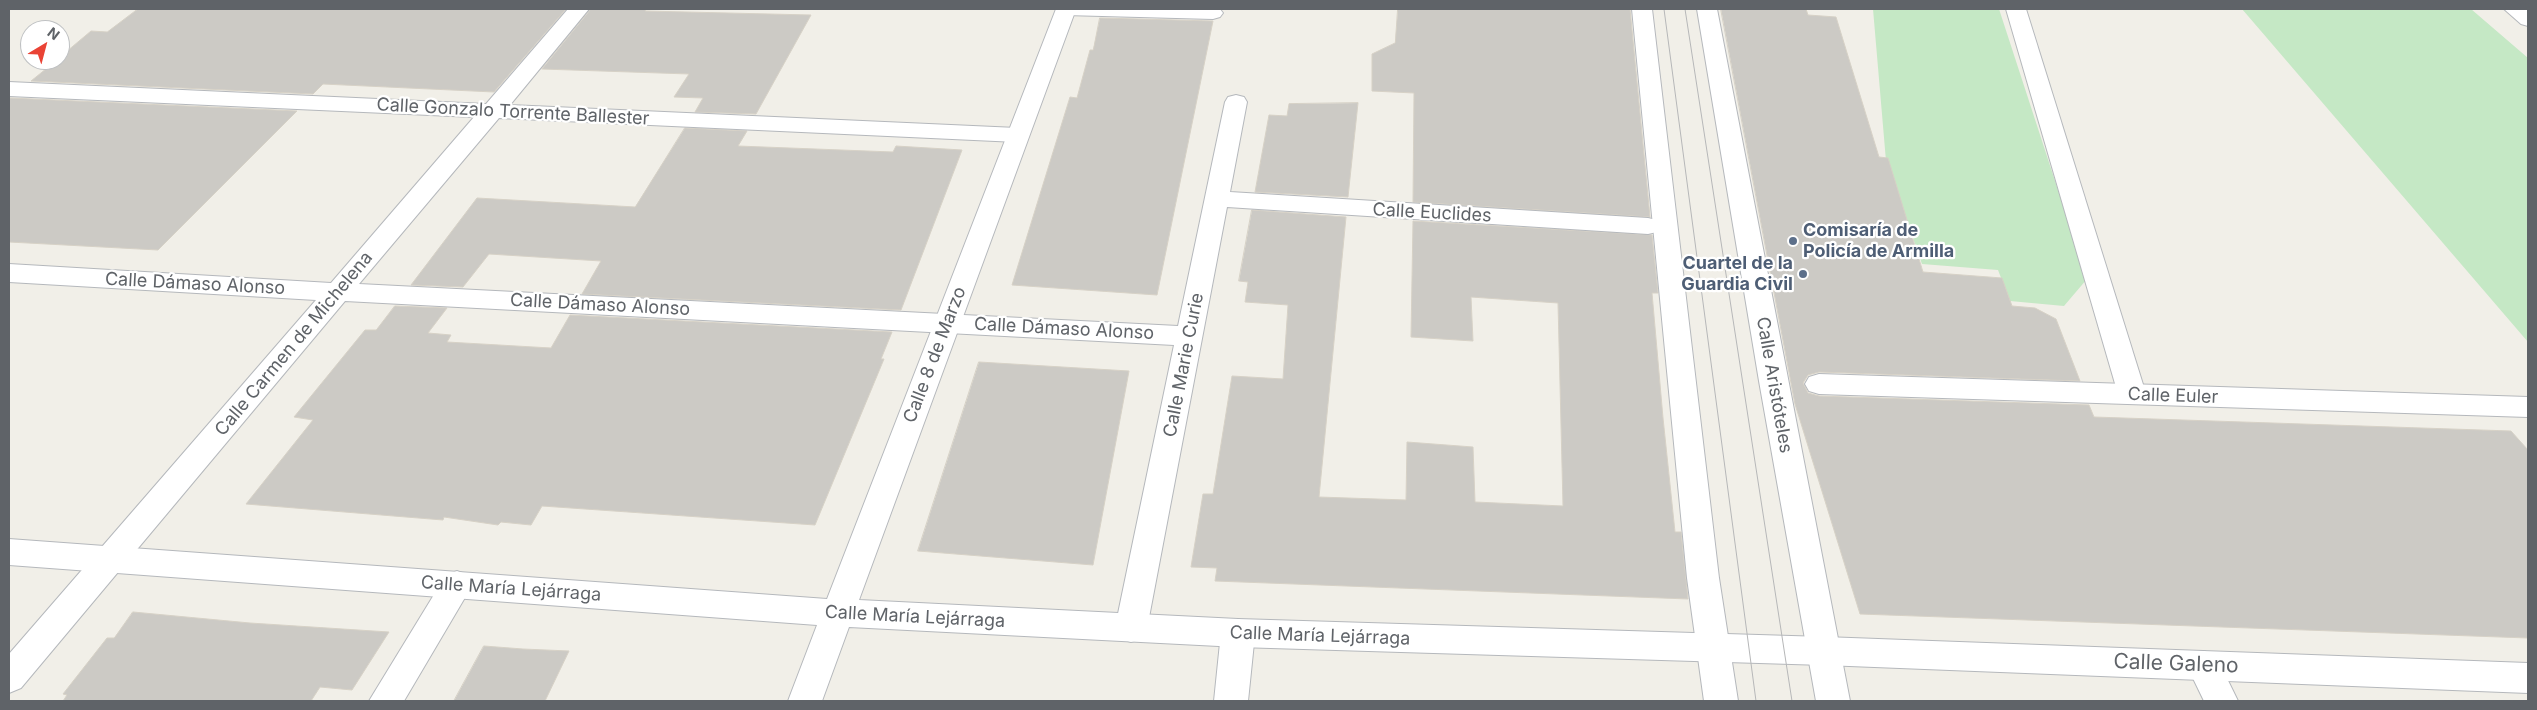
<!DOCTYPE html>
<meta charset="utf-8">
<style>
body{margin:0}
#map{position:relative;width:2537px;height:710px;overflow:hidden;background:#f1efe8;font-family:Inter,sans-serif}
canvas{display:block}
.frame{position:absolute;inset:0;border:10px solid #5f6368;pointer-events:none}
.north{position:absolute;left:20px;top:20px;width:50px;height:50px;box-sizing:border-box;background:#fff;border:1px solid #bfc1c3;border-radius:50%;rotate:37deg;font-size:14px;font-weight:700;line-height:20px;text-align:center;color:#5f6368}
.north::after{content:'';display:block;margin:auto;width:18px;height:22px;background:#ea4335;clip-path:polygon(50% 0,100% 100%,50% 72%,0 100%)}
</style>
<div id="map">
<canvas width="2537" height="710"></canvas>
<div class="frame"></div>
<div class="north">N</div>
</div>
<script>
const ctx = document.querySelector('canvas').getContext('2d');
ctx.lineJoin = 'round';
function paint(path, color) {
  ctx.fillStyle = color;
  ctx.fill(path, 'evenodd');
}
function trace(path, color, width, dash) {
  ctx.strokeStyle = color;
  ctx.lineWidth = width;
  ctx.lineCap = dash ? 'butt' : 'round';
  ctx.setLineDash(dash || []);
  ctx.stroke(path);
}
function write(font, color, halo, rows, align = 'center') {
  ctx.font = font + ' Inter,sans-serif';
  ctx.lineWidth = 4.5;
  ctx.setLineDash([]);
  ctx.textBaseline = 'middle';
  ctx.strokeStyle = halo;
  ctx.fillStyle = color;
  for (const [text, x, y, turn = 0] of rows) {
    ctx.save();
    ctx.translate(x, y);
    ctx.rotate((+turn || 0) * Math.PI / 180);
    ctx.textAlign = isNaN(turn) ? turn : align;
    if (halo) ctx.strokeText(text, 0, 0);
    ctx.fillText(text, 0, 0);
    ctx.restore();
  }
}
paint(new Path2D(`
 M1873 9H1999L2087 279 2064 306 2010 301 1998 270 1922 264 1886 161Z
 M2242 9H2471L2528 58V342Z`), '#c5e8c5');
const building = new Path2D(`
 M138 9H566L494 92 323 84 313 94 31 81 57 60H60V57L91 31 107 32Z
 M591 9H646L645 11 811 15 756 114 695 112 703 98 674 97 689 74 542 69Z
 M1398 9H1630L1650 217 1413 202 1414 93 1372 91V54L1395 43Z
 M1721 9H1806L1808 15 1836 17 1879 157 1888 158 1923 272 2002 278 2012 306 2035 308 2056 319 2080 381 1819 372 1808 375 1803 383 1808 393 1819 396 2089 405 2094 417 2511 431 2528 450V638L1860 614 1795 404Z
 M1100 18 1213 21 1157 295 1012 285 1070 97 1077 98 1090 50H1093Z
 M10 98 297 111 158 250 9 242Z
 M1358 103 1348 197 1255 192 1269 115 1287 116 1289 104Z
 M685 128 747 131 738 146 893 152 896 146 962 150 901 310 582 294 601 261 489 254 463 287 411 285 477 198 635 207Z
 M1252 210 1346 217 1319 497 1406 500 1407 442 1473 447 1475 502 1563 506 1558 303 1471 297 1473 341 1411 337 1413 221 1652 235 1658 293H1652L1663 418 1675 532H1681L1688 599 1215 581 1217 568 1191 567 1203 494H1213L1232 376 1283 379 1288 305 1245 302 1248 282 1239 281Z
 M395 306 447 308 428 333 451 335 447 342 551 348 570 315 892 332 881 359H884L815 525 542 506 531 525 501 522 498 525 444 517 443 520 246 504 313 420 294 417 365 330H376Z
 M979 362 1129 371 1093 565 918 551Z
 M133 612 250 623 389 632 352 690 320 687 311 701H63L67 695 63 694 107 638H114Z
 M484 646 523 649 569 651 545 701H454Z`);
paint(building, '#cccac5');
trace(building, '#d6d1c6', 1);
const service = new Path2D(`
 M2006 9H2026L2146 394 2142 401 2132 404 2122 401 2118 394Z`);
const pedestrian = new Path2D(`
 M1632 9H1652L1719 578 1738 701H1704L1687 578Z
 M1697 9H1717L1850 701H1816L1759 381Z
 M2204 651 2216 656 2238 701H2204L2187 666 2192 656Z`);
const minor = new Path2D(`
 M568 9H589L510 105 1017 128 1025 130 1029 135 1025 140 1017 142 499 118 359 284 1178 326 1225 102 1228 97 1236 95 1244 97 1247 102 1230 192 1648 218 1657 220 1660 226 1657 232 1648 234 1227 207 1147 628 1143 638 1131 642 1119 638 1115 628 1174 345 345 301 21 688 9 693V654L316 300 9 282V264L331 283 474 117 9 96V82L486 104Z
 M1055 9H1220L1223 13 1220 17 1213 19 1065 15 1058 13Z
 M2504 9H2527L2528 26 2521 24Z
 M1819 374 2528 397V417L1819 394 1809 391 1805 384 1809 377Z
 M457 571 468 575 473 584 404 701H369L446 575Z
 M1238 619 1250 623 1255 633 1248 701H1214L1221 633 1226 623Z`);
const tertiary = new Path2D(`
 M1056 9H1076L859 600 1238 619 1824 637 2528 663V693L1824 665 1238 647 849 627 822 701H788L817 625 9 565V539L827 599Z`);
trace(service, '#b5b8bc', 2);
trace(pedestrian, '#b5b8bc', 2);
trace(minor, '#b5b8bc', 2);
trace(tertiary, '#b5b8bc', 2);
paint(service, '#fff');
paint(pedestrian, '#fff');
paint(minor, '#fff');
paint(tertiary, '#fff');
trace(new Path2D(`
 M1664 9 1756 701
 M1685 9 1792 701`), '#b6b7b8', 1);
for (const [x, y, r, color] of [
 [1793,241,5,"#5c6f8a"],
 [1803,274,5,"#5c6f8a"]
]) {
  const dot = new Path2D();
  dot.arc(x, y, r, 0, 2 * Math.PI);
  ctx.fillStyle = color;
  ctx.fill(dot);
  trace(dot, '#fff', 2);
}
write('18px', '#5f6368', '#fff', [
 ["Calle Gonzalo Torrente Ballester",513,112,3],
 ["Calle Euclides",1432,213,3],
 ["Calle Dámaso Alonso",195,284,3],
 ["Calle Dámaso Alonso",600,305,3],
 ["Calle Dámaso Alonso",1064,329,3],
 ["Calle Carmen de Michelena",294,344,-50],
 ["Calle 8 de Marzo",935,355,-69],
 ["Calle Marie Curie",1184,365,-79],
 ["Calle Aristóteles",1774,385,80],
 ["Calle Euler",2173,396,2],
 ["Calle María Lejárraga",511,589,4],
 ["Calle María Lejárraga",915,617,3],
 ["Calle María Lejárraga",1320,636,2]
]);
write('bold 18px', '#4e5e75', '#fff', [
 ["Comisaría de",1803,231],
 ["Policía de Armilla",1803,252],
 ["Cuartel de la",1793,264,"right"],
 ["Guardia Civil",1793,285,"right"]
], 'left');
write('21px', '#5f6368', '#fff', [
 ["Calle Galeno",2176,664,2]
]);
</script>
